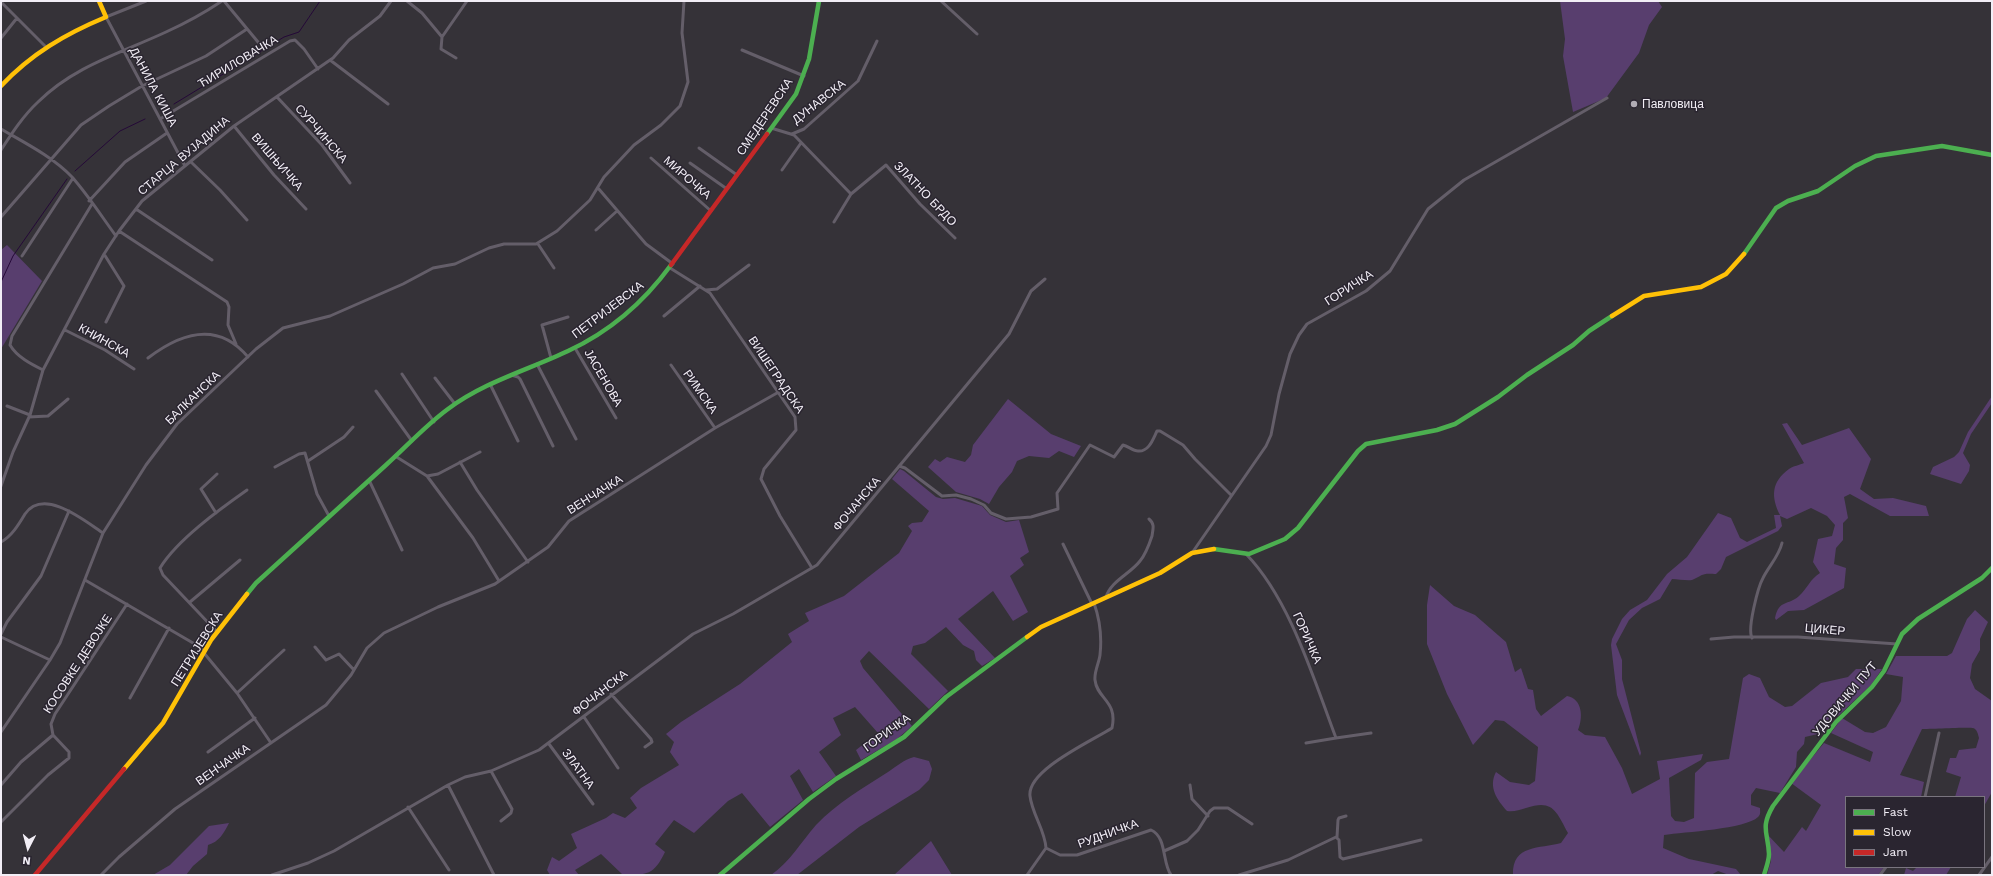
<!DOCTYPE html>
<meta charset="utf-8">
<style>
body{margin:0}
#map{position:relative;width:1993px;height:876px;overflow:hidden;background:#353238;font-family:"Work Sans",sans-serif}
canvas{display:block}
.frame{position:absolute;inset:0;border:2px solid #f2eef6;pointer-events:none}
.legend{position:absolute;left:1845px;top:796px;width:140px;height:72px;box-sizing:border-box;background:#2a2530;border:1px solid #7a757f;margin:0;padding:5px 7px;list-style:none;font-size:12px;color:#f2eef6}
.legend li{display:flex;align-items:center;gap:8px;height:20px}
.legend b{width:20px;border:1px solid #7a757f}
.north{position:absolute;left:8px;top:828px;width:40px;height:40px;-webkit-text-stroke:3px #2a2530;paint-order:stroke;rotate:186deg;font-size:11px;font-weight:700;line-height:16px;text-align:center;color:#f2eef6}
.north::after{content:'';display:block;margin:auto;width:14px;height:18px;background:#f2eef6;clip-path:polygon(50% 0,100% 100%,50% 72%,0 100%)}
</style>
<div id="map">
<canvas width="1993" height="876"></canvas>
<div class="frame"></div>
<ul class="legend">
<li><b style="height:5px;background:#4caf50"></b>Fast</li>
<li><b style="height:5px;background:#ffc107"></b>Slow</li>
<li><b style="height:5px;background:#c62828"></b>Jam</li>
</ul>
<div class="north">N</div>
</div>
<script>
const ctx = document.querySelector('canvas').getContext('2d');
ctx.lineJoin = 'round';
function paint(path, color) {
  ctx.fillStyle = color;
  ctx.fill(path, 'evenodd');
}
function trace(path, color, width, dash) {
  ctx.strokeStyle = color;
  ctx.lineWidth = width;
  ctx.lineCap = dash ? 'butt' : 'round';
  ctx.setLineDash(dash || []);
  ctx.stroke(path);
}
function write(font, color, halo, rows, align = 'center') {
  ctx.font = font + ' "Work Sans",sans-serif';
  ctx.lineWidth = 3;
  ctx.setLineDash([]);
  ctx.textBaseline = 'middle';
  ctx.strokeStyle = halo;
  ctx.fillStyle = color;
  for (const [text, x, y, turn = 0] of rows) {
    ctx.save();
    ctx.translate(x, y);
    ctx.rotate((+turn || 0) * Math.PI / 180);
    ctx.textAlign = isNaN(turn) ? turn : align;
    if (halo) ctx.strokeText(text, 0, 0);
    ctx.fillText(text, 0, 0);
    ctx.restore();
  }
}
paint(new Path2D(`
 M1560 1H1658L1662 7 1649 25 1639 53 1606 98 1573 112 1563 56 1565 39Z
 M7 245 42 281 1 349V250Z
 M1992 396V403L1971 434 1963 453 1970 465 1969 471 1961 484 1930 474 1933 467 1954 457 1959 452 1968 432Z
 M1008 399 1051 434 1081 446 1074 457 1059 451 1049 458 1029 456 1017 461 1012 472 999 487 989 504 980 499 956 492 928 467 935 459 940 462 947 457 965 462 971 455 973 445Z
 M1787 423 1802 445 1849 428 1871 459 1860 489 1874 499 1893 498 1926 506 1929 516H1890L1850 494 1844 497 1848 518 1843 523V540L1836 548 1834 564 1846 568 1844 588 1804 610 1788 611 1776 620 1775 618C1779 599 1788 606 1799 596 1807 589 1810 579 1820 573L1813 562 1818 539 1832 536 1835 525 1827 516 1811 508 1787 519 1780 516 1782 526 1778 531 1726 557 1721 569 1716 574C1700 573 1704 575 1692 580 1687 581 1678 579 1672 579L1660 599 1642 608 1629 620 1616 644 1622 660V679L1641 753 1640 756 1617 695 1611 645 1612 639 1622 619 1630 610 1647 600 1667 574 1687 557 1718 513 1731 518 1740 538 1747 542 1776 528 1774 515H1780C1771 497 1771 482 1789 469 1793 466 1800 465 1804 463L1782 424Z
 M900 469 904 471 936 497 943 499 955 498 982 506 990 515 1006 522 1019 520 1029 552 1020 558 1024 565 1010 576 1028 612 1013 621 993 591 958 619 995 658 982 666 976 660 974 651 963 645 946 627 925 643 913 646 911 654 948 691 929 709 869 651 860 661 863 668 912 726 897 739 861 760 856 750 878 733 855 707 833 718 841 735 819 752 836 776 813 792 799 769 790 776 803 800 770 827 742 793 728 801 694 833 674 820 655 844 665 852C654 875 647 875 623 875L601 854 575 870 579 875H550L547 870 552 857 559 861 577 848 571 834 606 818 613 813 625 818 637 808 630 798 641 788 679 765 670 752 674 742 666 734 681 722 740 684 792 642 788 634 809 621 805 613 844 596 899 553 912 531 908 526 912 523 922 522 929 511 892 479Z
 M1430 585 1454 606 1475 615 1506 642 1515 672 1521 668 1528 689 1533 690 1536 709 1541 716 1567 696C1583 699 1583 718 1578 730L1585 735 1605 737 1622 768 1632 794 1660 779 1657 761 1703 754 1701 760 1669 778 1671 816 1675 821 1684 822 1694 818 1695 773 1707 762 1729 759 1743 678 1749 674 1760 678 1769 697 1785 707 1792 706 1821 683 1848 677 1856 669H1882L1871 685 1838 716H1831L1818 734 1805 737 1804 744 1797 752 1796 767 1780 793 1756 788 1751 795V805L1760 808C1760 812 1761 814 1758 817 1746 829 1684 832 1664 835L1663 848 1689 859 1736 869 1741 875H1729L1718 871 1711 875H1513C1512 844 1540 849 1561 843L1568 833C1556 811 1553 799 1526 808 1519 810 1514 812 1507 811 1497 800 1488 787 1496 772L1510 782 1529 785 1535 781 1538 747 1504 721 1495 720 1473 745 1447 694 1427 644V605Z
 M1975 610 1988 622 1980 639V650L1972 664 1970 678 1975 689 1992 701V792L1984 806V797H1955L1961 777 1946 772 1950 758H1956L1959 750 1976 748 1979 738C1978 734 1977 729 1973 728 1970 727 1929 729 1922 729L1900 775 1924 782 1921 797H1846V867H1884L1878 875H1767L1771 861 1767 834 1784 852 1802 827 1806 831 1821 805 1791 783 1824 743 1870 762 1873 752 1831 733 1842 718 1865 732 1873 733 1886 727 1901 701 1903 677 1886 674 1896 656H1947L1952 653 1967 619Z
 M914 757 929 761 932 769 929 780 919 790 859 827 797 875H771C790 862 801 842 816 825 837 803 863 788 888 772 897 766 903 760 914 757Z
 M229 823C224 833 219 842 208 845L207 854 193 866 186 875H153L170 865 209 826Z
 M931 841 952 875H894Z
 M1917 867H1951L1946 875H1904L1906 868 1913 871Z`), '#583e6e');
trace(new Path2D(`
 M174 104 284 37 299 32 320 1
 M75 171 120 131 145 119
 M1 282 13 256 67 179`), '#250938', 1);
trace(new Path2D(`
 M146 1 106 17 185 166
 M224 1 258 42
 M407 1 422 13 442 37 441 49 456 58
 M941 1 977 34
 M1 2 45 46
 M442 37 467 1
 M1 38 17 18
 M742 50 804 76
 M330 60 388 104
 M277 97 322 145 350 183
 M160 119 290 41 295 40 304 49 318 69
 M234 126 274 175 306 209
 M771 128 794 135 851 194
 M1 129C25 143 53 157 72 177 88 195 102 217 116 236
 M792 134 804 129 858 81 877 41
 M699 148 737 175
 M1 150C12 133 23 116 38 102 74 66 121 53 166 32 186 23 204 13 222 1
 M651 158 711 211
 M191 162 220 190 247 220
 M690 163 727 189
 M782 170 801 143
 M598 188 646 244 673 264
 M89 201 125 162 167 133
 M136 209 212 260
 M1 217 81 125 109 106 142 86 206 56 247 29
 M834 222 851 194 886 165 920 204 955 238
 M596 230 617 211
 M119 231 227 302 229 307 228 325 236 344
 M538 244 554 268
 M104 254 124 286 106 322
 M22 256 73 178
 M670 268 710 293 795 417 796 430 764 469 761 479 780 516 812 568
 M706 290 717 289 749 265
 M664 316 700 286
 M65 330 105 350 134 369
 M575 348 616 418
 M148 358C182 332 218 321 248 357
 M551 358 542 325 568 317
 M537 364 576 439
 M671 365 715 428
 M43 370C31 364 17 357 10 345L12 336 92 204
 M402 374 434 422
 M511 375 518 377 520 379 553 446
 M435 378 455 404
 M490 384 518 441
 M376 391 412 441
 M7 406 30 415
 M29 417 48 416 68 399
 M395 456 427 476 473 538 499 581
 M308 461 344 437 353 427
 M460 462 477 490 528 562
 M899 466 905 468 942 496 956 495 971 499 984 505 991 513 1006 519 1031 517 1058 509 1057 493 1090 445 1114 457 1123 445C1128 446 1133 451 1138 451 1149 452 1153 439 1157 431H1160L1183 445 1195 459 1231 495
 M275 467 299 454 305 453 317 494 329 516
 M427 476 438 474 480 452
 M369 480 402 550
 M1 486 13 452 30 415 43 370 104 254 119 231 142 201 234 126 333 58 349 40 380 16 391 1
 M216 513 201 489 217 474
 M1 542C12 536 19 524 25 514 44 487 85 521 103 533
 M1063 544 1092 604
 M1192 553 1266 446 1271 435 1279 394 1290 354 1299 335 1307 324 1366 291 1390 271 1428 209 1464 180 1607 98
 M1246 554C1290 599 1314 680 1336 738L1371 733
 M85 580 205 650
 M1106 597C1111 581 1130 574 1140 561 1146 554 1149 545 1152 536 1153 529 1155 524 1149 519
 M190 602 240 560
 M217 632 163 575 160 568C177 540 220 509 247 490
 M1 634 7 622 41 576 69 511
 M1 637 50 660
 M1752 638C1747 629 1758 587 1763 578 1769 566 1779 556 1782 543
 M1711 639 1734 637H1798L1897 644
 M315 647 326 660 339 654 354 670
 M204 653 237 693 271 743
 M237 693 284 650
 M611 694 651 739 652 742 645 747
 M130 698 169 628
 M584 717 618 768
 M1 732 50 660 60 643 103 533 146 465 177 424 256 349 283 328 330 316 403 284 433 268 455 264 489 248 504 244H536L557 231 590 200 604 177 634 145 661 125 680 106 688 82 682 33 684 1
 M1306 743 1336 738
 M549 744 593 804
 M208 752 255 718
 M491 771 512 809 511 813 501 821
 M1 785 21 762 53 735 51 724 55 714 127 604
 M448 785 494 875
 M1190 785 1192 799 1208 816
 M1925 797 1939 733
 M408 807 449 870
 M1 822 48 775 69 758V752L53 735
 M1337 837 1338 820 1339 818 1346 816
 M1046 848 1060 855H1077L1151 830C1167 837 1162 863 1171 875
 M1164 851 1187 841 1198 830 1210 811 1214 808H1228L1252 824
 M101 875 119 857 175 809 326 705 351 675 367 648 384 633 438 607 495 584 548 547 569 521 715 428 777 393
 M272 875 308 863 334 851 448 785 465 777 491 771 539 750 693 634 733 614 817 565 1009 334 1031 291 1045 279
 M1027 875 1046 848C1045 830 1032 814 1030 796 1027 770 1092 741 1112 728 1118 701 1097 699 1095 680 1094 672 1099 663 1100 655 1102 637 1100 620 1094 603
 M1239 875 1288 860 1336 837 1339 840 1340 857 1343 859 1421 840
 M1880 875 1886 867
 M1979 875 1992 857`), '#645e69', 3);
trace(new Path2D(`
 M767 134 796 94 809 59 819 1
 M1744 254 1776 208 1788 201 1818 191 1855 166 1876 156 1942 146 1992 155
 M1214 549 1249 554 1285 539 1298 528 1358 451 1366 444 1437 430 1455 424 1498 397 1527 375 1573 345 1589 331 1612 316
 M247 594 256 583C299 544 342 505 386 465 406 447 426 425 448 409 484 382 528 370 568 351 609 332 644 302 671 265
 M720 875 809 799 836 779 904 737 946 697 1027 637
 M1764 875C1766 868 1769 861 1769 854 1768 832 1760 828 1773 806L1836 722 1872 687 1884 671 1902 634 1918 619 1982 578 1992 568`), '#4caf50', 4.5);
trace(new Path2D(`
 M1 86C31 54 65 34 106 17L99 1
 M1612 316 1644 296 1701 287 1726 274 1744 254
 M1027 637 1041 627 1160 573 1192 553 1214 549
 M124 769 163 723 211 640 247 594`), '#ffc107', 4.5);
trace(new Path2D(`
 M671 265 767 134
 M35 875 124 769`), '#c62828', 4.5);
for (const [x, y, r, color] of [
 [1634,104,4,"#b0acb4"]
]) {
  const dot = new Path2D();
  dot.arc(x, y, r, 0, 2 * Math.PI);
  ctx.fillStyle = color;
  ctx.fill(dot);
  trace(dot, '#2a2530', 1.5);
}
write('12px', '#f2eef6', '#2a2530', [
 ["ЋИРИЛОВАЧКА",238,62,-31],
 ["ДАНИЛА КИША",153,87,62],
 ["ДУНАВСКА",819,102,-38],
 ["СМЕДЕРЕВСКА",765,117,-56],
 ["СУРЧИНСКА",321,134,49],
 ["СТАРЦА ВУЈАДИНА",184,156,-40],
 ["ВИШЊИЧКА",277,162,49],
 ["МИРОЧКА",687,178,41],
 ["ЗЛАТНО БРДО",925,194,46],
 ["ГОРИЧКА",1349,288,-33],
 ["ПЕТРИЈЕВСКА",608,310,-37],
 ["КНИНСКА",104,341,29],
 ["ВИШЕГРАДСКА",776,375,56],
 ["ЈАСЕНОВА",603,378,60],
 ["РИМСКА",700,392,55],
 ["БАЛКАНСКА",193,398,-44],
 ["ВЕНЧАЧКА",595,495,-32],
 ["ФОЧАНСКА",857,504,-50],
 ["ЦИКЕР",1825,630,5],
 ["ГОРИЧКА",1307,638,66],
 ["ПЕТРИЈЕВСКА",197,649,-58],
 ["КОСОВКЕ ДЕВОЈКЕ",78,664,-57],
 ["ФОЧАНСКА",600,693,-38],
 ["УДОВИЧКИ ПУТ",1845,699,-50],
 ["ГОРИЧКА",887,733,-36],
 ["ВЕНЧАЧКА",223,765,-35],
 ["ЗЛАТНА",578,769,54],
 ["РУДНИЧКА",1108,834,-20]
]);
write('12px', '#f2eef6', '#2a2530', [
 ["Павловица",1642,104]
], 'left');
</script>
